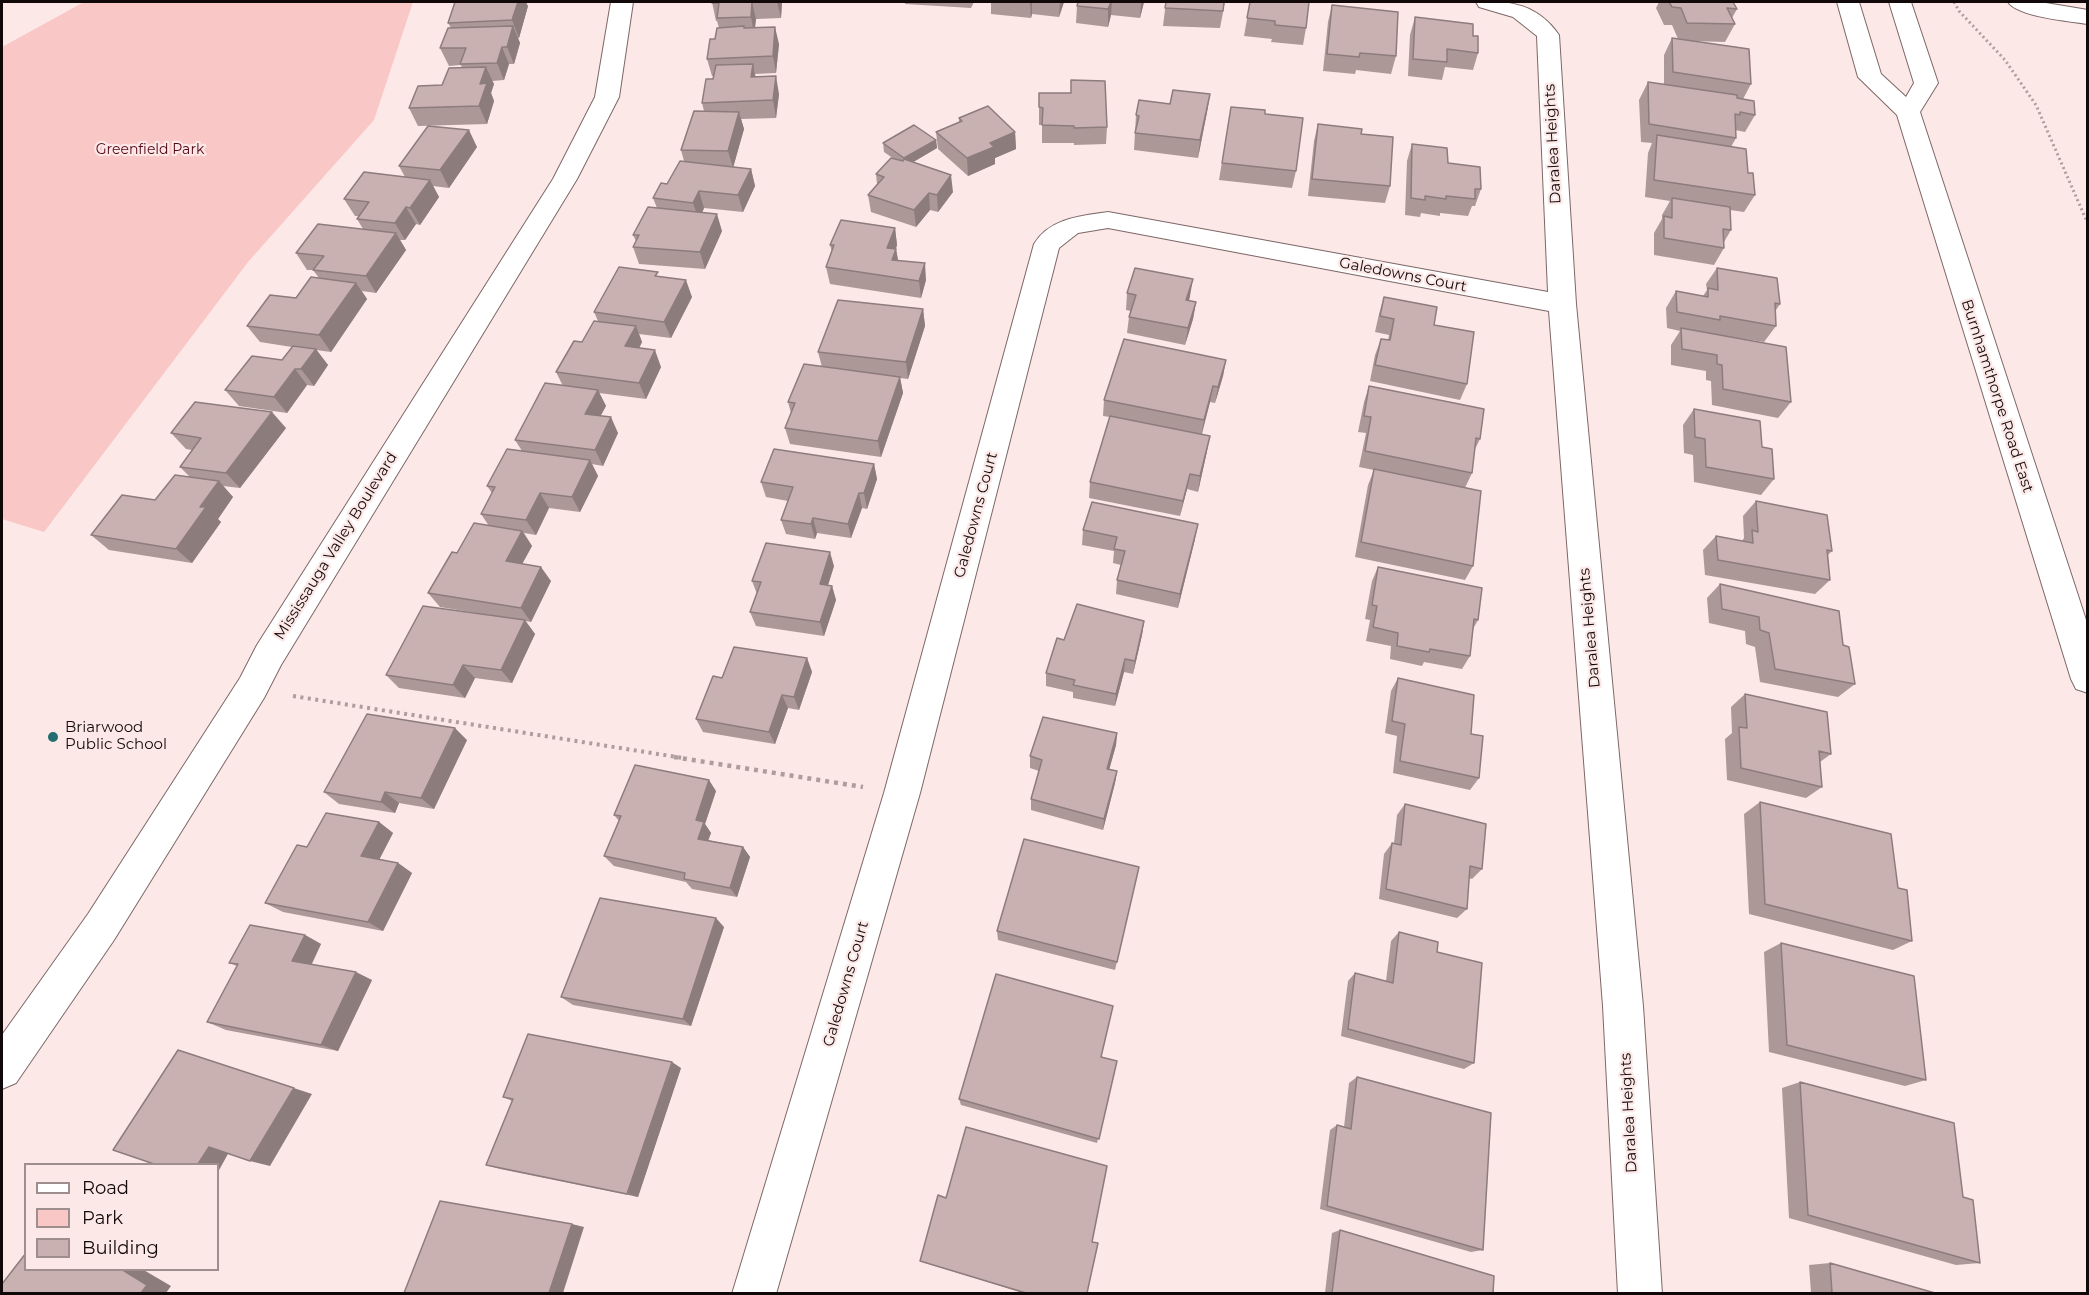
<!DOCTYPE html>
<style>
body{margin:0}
#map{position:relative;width:2089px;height:1295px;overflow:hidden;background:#fce8e7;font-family:Montserrat,sans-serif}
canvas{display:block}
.frame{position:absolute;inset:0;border:3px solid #110909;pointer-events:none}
.legend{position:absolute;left:24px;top:1163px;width:195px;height:108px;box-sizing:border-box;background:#fce8e7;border:2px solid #9e8f8e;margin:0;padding:8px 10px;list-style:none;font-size:18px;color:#110909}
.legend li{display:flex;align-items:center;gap:12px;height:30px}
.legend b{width:30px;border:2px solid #9e8f8e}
</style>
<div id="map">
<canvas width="2089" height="1295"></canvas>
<div class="frame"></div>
<ul class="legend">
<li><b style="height:8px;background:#fff"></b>Road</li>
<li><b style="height:16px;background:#f8c7c6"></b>Park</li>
<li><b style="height:16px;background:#c9b1b1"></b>Building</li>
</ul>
</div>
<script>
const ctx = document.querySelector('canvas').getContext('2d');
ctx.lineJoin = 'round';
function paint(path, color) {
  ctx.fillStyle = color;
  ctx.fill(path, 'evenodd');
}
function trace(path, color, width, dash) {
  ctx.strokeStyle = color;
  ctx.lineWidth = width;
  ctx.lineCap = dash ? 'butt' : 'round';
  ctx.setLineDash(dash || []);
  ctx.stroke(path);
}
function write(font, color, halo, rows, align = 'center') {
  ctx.font = font + ' Montserrat,sans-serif';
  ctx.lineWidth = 4.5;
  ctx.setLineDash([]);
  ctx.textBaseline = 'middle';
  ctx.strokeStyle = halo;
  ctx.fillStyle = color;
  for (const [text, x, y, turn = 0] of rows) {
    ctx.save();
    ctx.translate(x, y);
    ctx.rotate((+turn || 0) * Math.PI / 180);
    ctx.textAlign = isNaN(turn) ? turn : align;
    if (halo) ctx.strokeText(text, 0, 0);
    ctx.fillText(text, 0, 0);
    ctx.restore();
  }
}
paint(new Path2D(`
 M84 2H413L374 120 248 262 44 532 2 519V47Z`), '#f8c7c6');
const minor = new Path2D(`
 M611 2H633L619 97 577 179 281 665 264 698 114 940 16 1083 2 1089V1035L88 914 240 678 257 645 553 179 595 97Z
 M1476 2C1511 0 1538 5 1559 35L1576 304 1643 1006 1662 1294H1618L1603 1006 1549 311 1108 228 1078 233 1059 248 920 793 776 1294H732L884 793 1034 244C1050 218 1081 216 1108 212L1548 292 1537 36 1513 17 1479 7Z
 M2008 2H2040L2088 10V24C2069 21 2018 17 2008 2Z`);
const major = new Path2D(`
 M1837 2H1859L1881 74 1906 97 1914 83 1889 2H1911L1938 83 1920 112 2088 626V693L2076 689 2071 679 1897 115 1858 77Z`);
trace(minor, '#7d6767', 2);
trace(major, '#7d6767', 2);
trace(new Path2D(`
 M1954 2 1959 11 2005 60 2036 105 2088 224`), '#ad9d9c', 3, [2, 3]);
trace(new Path2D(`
 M293 696 683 758`), '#ad9d9c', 4, [3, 4.5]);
trace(new Path2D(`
 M674 757 863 787`), '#ad9d9c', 4.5, [4, 5]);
paint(minor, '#fff');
paint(major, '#fff');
paint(new Path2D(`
 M712 2H782L781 18 756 19 755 28 779 44 776 73 755 74 756 77 779 94 776 118 741 119 744 129 733 167 751 169 755 186 743 212 704 208 702 213 722 231 705 269 639 264 633 247 636 241 633 235 657 208 653 198 667 184 684 161 681 150 704 111 702 103 714 76H712L707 59 719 28 717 21H716Z
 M905 2H974L971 8 905 4Z
 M991 2H1064L1059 17 1032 14 1031 18 991 14Z
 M1078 2H1144L1140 18 1111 15 1108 27 1076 23 1077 6Z
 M1166 2H1225L1220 28 1163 26Z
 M1250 2 1306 28 1303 45 1271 42 1272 39 1244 36Z
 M1659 2H1733L1737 9 1732 18 1735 24 1725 42 1693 41 1751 84 1743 99 1755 115 1745 132 1735 130 1736 138 1731 147 1748 173 1755 195 1744 212 1730 210 1731 230 1724 242V248L1714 265 1654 255V233L1662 219V215L1670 201 1645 197 1648 153 1652 143 1641 142 1639 100 1648 82 1664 84V55L1672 38 1678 39 1672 25H1664L1656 8Z
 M1332 5 1396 56 1391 74 1356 70 1355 74 1323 71 1328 22Z
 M528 6 519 38H518L520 43 514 64H509L504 80 492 81 494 84 491 93 494 101 487 124 418 126 409 108 442 85 462 68 461 65 449 66 440 48 451 28 448 23Z
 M1415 17 1473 36 1478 53 1473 70 1445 67 1442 80 1408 76 1410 35Z
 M1039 93 1107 127 1106 144 1074 145V143H1042V125H1039Z
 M1210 94 1207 112 1198 158 1134 150 1136 115 1170 104Z
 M1231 107 1265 114 1296 171 1292 188 1219 180Z
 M959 118 1015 132 1016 149 995 158V164L968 176 938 149 936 132 959 123Z
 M1318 124 1361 134 1390 186 1385 203 1308 196 1314 141Z
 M936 140 937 148 913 162 953 192 938 212 930 210 916 227 871 212 868 195 877 184 876 174 894 159 884 152 883 143Z
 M1412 144 1448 163 1481 189 1475 206H1472L1468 216 1440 213V216L1421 213 1420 217 1405 215 1407 161Z
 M477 147 449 188 433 186 439 197 420 225 416 224 405 240H400L406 250 376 293 362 291 367 299 331 352 316 350 328 365 314 386 307 385 287 413 239 406 225 390 282 360 292 347 260 342 247 326 296 298 319 278 313 270H307L296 253 363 229 357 219 358 216H355L344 199 405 177 399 166Z
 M895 228 897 245 896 249 898 260 926 280 921 298 830 284 826 267 832 252 830 245Z
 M1717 268 1780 304 1776 310V326L1764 342 1711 334 1791 402 1778 418 1712 405 1711 381 1706 380V371L1671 365V345L1680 331 1667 328 1666 308 1676 291 1703 296 1707 290 1706 284Z
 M659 277 692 297 671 338 639 334 642 342 639 348 661 367 646 399 599 393 606 406 600 416 618 433 603 466 592 464 598 476 580 512 549 508 536 535 524 533 532 546 522 564 551 581 531 622 525 621 535 634 512 683 475 678 465 698 399 688 386 675 507 618 440 607 428 593 457 553 489 526 481 514 492 493 487 486 522 451 515 440 563 386 556 372 582 342 598 321 594 312Z
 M1127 293 1190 296 1189 301 1196 302 1193 319 1185 345 1127 333 1129 317 1131 311 1126 310Z
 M1384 297 1434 325 1467 384 1460 400 1370 381 1375 355 1381 339 1388 340 1389 335 1375 332 1379 314Z
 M923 309 925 326 908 379 900 378 903 393 881 457 790 444 785 428 791 413 788 402 822 367 818 352Z
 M1226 360 1223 376 1215 403 1210 402 1202 434 1207 451 1198 492 1187 489 1180 516 1089 498 1090 482 1110 417 1103 416 1104 400Z
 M1369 386 1480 439 1474 451 1472 473 1465 488 1473 566 1465 580 1355 557 1368 485 1374 470 1359 467 1366 433 1358 432 1364 402Z
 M1694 409 1762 447 1774 479 1761 495 1694 482 1693 455 1684 453 1683 425Z
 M286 428 240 488 223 486 233 497 218 519 221 522 192 563 109 550 91 535 155 500 190 477 180 467 192 450 186 449 171 433Z
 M874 464 877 479 867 509 862 508 851 538 817 533 815 539 786 534 781 520 788 501 766 497 761 482Z
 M1756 501 1832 551 1828 555 1830 580 1815 594 1705 575 1703 550 1716 536 1742 541 1744 538 1743 516Z
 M1083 530 1195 539 1178 608 1116 594 1117 580 1121 565 1113 563 1114 551 1082 545Z
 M834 566 828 585 832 586 836 600 824 636 756 626 750 612 757 594 752 581Z
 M1378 567 1478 620 1473 629 1470 656 1462 669 1424 662 1422 666 1390 659 1391 646 1366 641 1370 620 1365 619 1372 581Z
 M1720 584 1843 645 1855 684 1838 697 1760 682 1755 647 1746 644 1745 631 1709 623 1707 598Z
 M1144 621 1142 635 1133 674 1124 672 1115 706 1073 698V692L1046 686V673L1064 640Z
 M807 658 812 672 799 710 788 708 775 744 703 732 696 719 722 678Z
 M1398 678 1471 734 1479 778 1470 790 1393 773 1397 736 1385 733 1391 691Z
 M1745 694 1831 754 1820 762 1822 787 1806 798 1727 780 1725 739 1732 733 1731 707Z
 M1117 733 1116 745 1109 770 1117 771 1115 783 1103 830 1031 810V799L1039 771 1030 768V756Z
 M467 740 434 809 399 803 395 813 339 804 324 792Z
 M716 791 705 824 711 833 708 840 743 847 750 857 737 897 692 889 686 882 614 866 604 856 619 821 614 815Z
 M1760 802 1898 888 1912 941 1893 950 1749 914 1744 814Z
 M1405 804 1482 869 1472 879 1469 878 1467 909 1457 918 1379 899 1384 854 1392 843H1394L1397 815Z
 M379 822 393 833 379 859 398 863 412 873 383 931 283 912 265 903 307 847Z
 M1139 867 1115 970 998 940 997 931Z
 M724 927 691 1026 573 1005 561 997Z
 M1399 932 1437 952 1474 1063 1464 1069 1341 1036 1348 981 1355 973 1386 981 1391 941Z
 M305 935 321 944 312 964 372 980 338 1051 226 1030 207 1022 237 966 229 963Z
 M1781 943 1926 1080 1905 1086 1769 1052 1764 952Z
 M1101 1057 1117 1061 1097 1143 961 1105 959 1099Z
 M681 1068 638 1197 500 1169 486 1165 512 1101 503 1097Z
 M1357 1077 1483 1250 1471 1252 1320 1209 1330 1130 1337 1125 1344 1127 1349 1083Z
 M1800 1082 1963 1197 1980 1263 1956 1265 1789 1218 1782 1088Z
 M946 1198 1092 1242 1087 1293H1023L920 1261Z
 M1340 1230 1493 1293H1325L1332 1233Z
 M1830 1263 1935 1293H1811L1809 1265Z`), '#ad9898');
paint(new Path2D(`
 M518 2H526L528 6 519 38 512 20Z
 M752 2 756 19 754 34 751 17Z
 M777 2H782L781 18Z
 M1030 2H1032V14L1031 18Z
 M1060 2H1064L1059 17Z
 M1111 2H1112L1111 15 1108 27V9Z
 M1141 2H1144L1140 18Z
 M513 26 520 43 514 64 507 47Z
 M775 27 779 44 776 73 773 56Z
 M502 47 509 64 504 80 497 63Z
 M753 64 756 81 751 77Z
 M486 67 494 84 491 93 494 101 487 124 479 106 480 84Z
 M776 76 779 94 776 118 773 100Z
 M1210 94 1207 112 1198 158 1200 140Z
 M739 112 744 129 733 168 728 151Z
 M469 130 477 147 449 188 440 170Z
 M1015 132 1016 149 995 158V164L968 176 967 158 990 143Z
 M936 140 937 148 905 167 904 158Z
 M751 169 755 186 743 212 738 195Z
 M951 175 953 192 938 212 937 195Z
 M430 180 439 197 420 225 410 208Z
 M699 191 704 208 699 220 693 203Z
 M929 193 930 210 916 227 914 210Z
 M406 207 416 224 405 240 395 223Z
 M717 214 722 231 705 269 700 252Z
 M895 228 897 245 890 265 887 248Z
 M396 233 406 250 376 293 366 276Z
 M896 249 899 266 892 260Z
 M925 263 926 280 921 298 919 281Z
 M1193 279 1190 296 1184 317 1186 300Z
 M686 280 692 297 671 338 664 322Z
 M356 283 367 299 331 352 319 335Z
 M1196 302 1193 319 1185 345 1188 328Z
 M923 309 925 326 908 379 906 362Z
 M636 326 642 342 632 363 625 346Z
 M316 349 328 365 314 386 301 369Z
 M655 350 661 367 646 399 639 383Z
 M1226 360 1223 376 1215 403 1218 387Z
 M295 369 307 385 287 413 274 397Z
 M900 377 903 393 881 457 878 441Z
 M1213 386 1210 402 1201 436 1204 420Z
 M598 390 606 406 593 430 585 414Z
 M272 412 286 428 240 488 226 473Z
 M611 417 618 433 603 466 595 450Z
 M1210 436 1207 451 1198 492 1200 476Z
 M590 460 598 476 580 512 572 497Z
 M874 464 877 479 867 509 864 493Z
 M1190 474 1187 489 1180 516 1183 501Z
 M219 481 233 497 218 519 221 522 192 563 176 549 200 507Z
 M540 493 549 508 536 535 526 520Z
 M859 493 862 508 851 538 848 524Z
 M813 518 817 533 815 539 811 524Z
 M1198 524 1195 539 1178 608 1180 594Z
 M522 531 532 546 516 575 506 561Z
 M830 552 834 566 824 598 820 584Z
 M541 567 551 581 531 622 521 608Z
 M832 586 836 600 824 636 820 622Z
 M525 620 535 634 512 683 501 670Z
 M1144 621 1142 635 1133 674 1135 661Z
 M807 658 812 672 799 710 794 697Z
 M1125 659 1124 672 1115 706 1116 694Z
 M463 665 475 678 465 698 453 685Z
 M782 695 788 708 775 744 769 732Z
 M455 728 467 740 434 809 421 798Z
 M1117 733 1116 745 1106 781 1107 769Z
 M1117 771 1115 783 1103 830 1104 819Z
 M709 780 716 791 705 824 711 833 705 849 698 839 696 820Z
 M385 792 399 803 395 813 381 802Z
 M379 822 393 833 376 866 361 856Z
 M743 847 750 857 737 897 730 888Z
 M398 863 412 873 383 931 368 922Z
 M716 918 724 927 691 1026 683 1019Z
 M305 935 321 944 309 969 292 961Z
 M356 972 372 980 338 1051 321 1045Z
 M178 1050 312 1094 270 1166 250 1161Z
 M672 1062 681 1068 638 1197 627 1194Z
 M209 1147 229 1152 218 1172V1164H198Z
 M572 1224 584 1227 563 1293H549Z
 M121 1269H142L171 1286 166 1293H141Z`), '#8d7c7c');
const building = new Path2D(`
 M455 2H518L512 20 448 23Z
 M712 2H752L751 17 717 18 719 3H712Z
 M1078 2H1111L1108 9 1077 6Z
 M1166 2H1224L1223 11 1165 8Z
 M1250 2H1309L1306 28 1275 25V21L1247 18Z
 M1669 2H1733L1737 9 1727 8 1735 24 1687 23 1681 8 1672 7Z
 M1332 5 1398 12 1396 56 1360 53 1359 57 1327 54Z
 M1415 17 1473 24V36H1478V53L1447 49V62L1413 59Z
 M513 26 507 47H502L497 63 460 64 466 48H440L448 28Z
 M744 26V28L775 27 773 56 707 59 710 39H715L717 28Z
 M1672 38 1749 49 1751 84 1673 72Z
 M753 64 751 77 776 76 773 100 702 103 706 79H713L716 65Z
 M486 67 480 84 487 83 479 106 409 108 418 86 442 85 449 68Z
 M1071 80 1105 81 1107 127 1074 128V126L1042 125 1043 108 1039 107V93H1071Z
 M1648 82 1737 95V98L1754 101 1755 115 1740 112V115L1735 114 1736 138 1649 124Z
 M1173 90 1210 94 1200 140 1135 133 1139 116 1136 115 1139 100 1170 104Z
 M988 106 1015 132 990 143 994 147 967 158 936 132 962 121 959 118Z
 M1231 107 1265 110V114L1303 118 1296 171 1222 163Z
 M694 111 739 112 728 151 681 150Z
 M1318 124 1362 129 1361 134 1393 137 1390 186 1312 179Z
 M914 125 936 140 904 158 883 143Z
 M428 126 469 130 440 170 399 166Z
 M1657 135 1746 149 1748 173H1753L1755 195 1654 180Z
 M1412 144 1447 148 1448 163 1480 167 1481 189H1475V199L1446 196V199L1425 196V200L1411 198Z
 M891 158 903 161 904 159 951 175 937 195 929 193 914 210 868 195 884 177 876 174Z
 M680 161 751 169 738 195 699 191 693 203 653 198 661 183 667 184Z
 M364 172 430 180 410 208 406 207 395 223 357 219 369 202 344 199Z
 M1672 198 1730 207 1731 230 1723 229 1724 248 1664 238V216L1672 218Z
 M648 207 717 214 700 252 633 247 639 235H633Z
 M841 220 895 228 887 248 896 249 892 260 925 263 919 281 826 267 834 245H830Z
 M318 224 396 233 366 276 313 270 324 256 296 253Z
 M619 267 658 272 655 276 686 280 664 322 594 312Z
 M1135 268 1193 279 1186 300 1196 302 1188 328 1129 317 1136 295 1127 293Z
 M1717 268 1777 278 1780 304 1775 303 1776 326 1720 316V320L1677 312 1676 291 1708 297V288L1718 290Z
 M311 277 356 283 319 335 247 326 270 295 296 298Z
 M1384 297 1437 307 1434 325 1474 332 1467 384 1375 365 1381 339 1390 340 1394 319 1380 316Z
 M838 300 923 309 906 362 818 352Z
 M594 321 636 326 625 346 655 350 639 383 556 372 574 341 582 342Z
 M1681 328 1786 347 1791 402 1723 389 1722 365 1717 364V355L1682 349Z
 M1124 339 1226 360 1218 387 1213 386 1204 420 1104 400Z
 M293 346 316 349 301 369H295L274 397 225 390 252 356 282 360Z
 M804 364 900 377 878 441 785 428 795 403 788 402Z
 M545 383 598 390 585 414 611 417 595 450 515 440Z
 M1369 386 1484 409 1480 439 1476 438 1472 473 1365 451 1371 417 1364 416Z
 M195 402 272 412 226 473 180 467 201 438 171 433Z
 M1694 409 1760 421 1762 447 1772 449 1774 479 1706 467 1705 439 1695 437Z
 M1110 416 1210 436 1200 476 1190 474 1183 501 1090 482Z
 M507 449 590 460 572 497 540 493 526 520 481 514 495 487 487 486Z
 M774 449 874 464 864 493H859L848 524 813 518 811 524 781 520 793 487 761 482Z
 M1374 469 1481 491 1473 566 1361 542Z
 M175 475 219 481 200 507H206L176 549 91 535 122 495 155 500Z
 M1756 501 1827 515 1832 551 1827 550 1830 580 1718 560 1716 536 1753 543 1752 530 1758 532Z
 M1092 502 1198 524 1180 594 1117 580 1125 551 1114 549 1117 537 1083 530Z
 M474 523 522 531 506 561 541 567 521 608 428 593 452 552 457 553Z
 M766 543 830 552 820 584 832 586 820 622 750 612 761 582 752 581Z
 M1378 567 1482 588 1478 620 1474 619 1470 656 1430 649 1429 652 1397 646 1398 633 1373 627 1377 606 1372 605Z
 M1720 584 1839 611 1843 645 1849 647 1855 684 1775 669 1769 633 1760 630 1759 617 1722 609Z
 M1077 604 1144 621 1135 661 1125 659 1116 694 1073 685 1075 680 1046 673 1057 638 1064 640Z
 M423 606 525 620 501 670 463 665 453 685 386 675Z
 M734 647 807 658 794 697 782 695 769 732 696 719 713 676 722 678Z
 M1398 678 1474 695 1471 734 1483 736 1479 778 1400 761 1405 724 1392 721Z
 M1745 694 1827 712 1831 754 1819 751 1822 787 1741 768 1739 727 1747 728Z
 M367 714 455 728 421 798 385 792 381 802 324 792Z
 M1043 717 1117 733 1107 769 1117 771 1104 819 1031 799 1042 760 1030 756Z
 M635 765 709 780 696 820 704 822 698 839 743 847 730 888 684 879 685 873 604 856 621 816 614 815Z
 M1760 802 1891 834 1898 888 1907 890 1912 941 1765 904Z
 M1405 804 1486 824 1482 869 1470 866 1467 909 1386 889 1392 843 1401 845Z
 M326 813 379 822 361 856 398 863 368 922 265 903 297 845 307 847Z
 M1024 839 1139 867 1117 962 997 931Z
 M600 898 716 918 683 1019 561 997Z
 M250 925 305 935 292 961 356 972 321 1045 207 1022 238 964 229 963Z
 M1399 932 1438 942 1437 952 1482 963 1474 1063 1348 1029 1355 973 1393 983Z
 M1781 943 1914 976 1926 1080 1787 1045Z
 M996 974 1113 1006 1101 1057 1117 1061 1099 1139 959 1099Z
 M528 1034 672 1062 627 1194 486 1165 513 1099 503 1097Z
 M178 1050 294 1088 250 1161 209 1147 198 1164H154L113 1150Z
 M1357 1077 1491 1113 1483 1250 1327 1206 1337 1125 1351 1129Z
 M1800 1082 1954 1123 1963 1197 1973 1200 1980 1263 1808 1215Z
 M966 1127 1107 1166 1092 1242 1098 1243 1087 1293H1026L920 1261 938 1195 946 1198Z
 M440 1201 572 1224 549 1293H404Z
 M1340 1230 1494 1276 1493 1293H1332Z
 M26 1253V1269H121L147 1285 141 1293H2V1284Z
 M1830 1263 1935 1293H1832Z`);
paint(building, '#c9b1b1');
trace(building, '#8d7c7c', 1.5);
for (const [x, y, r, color] of [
 [53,737,6,"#226d70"]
]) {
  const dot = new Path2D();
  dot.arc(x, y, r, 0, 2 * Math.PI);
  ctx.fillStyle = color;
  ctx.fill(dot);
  trace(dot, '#fce8e7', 2);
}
write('14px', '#550413', '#fce8e7', [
 ["Greenfield Park",150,150]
]);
write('15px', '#110909', '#fce8e7', [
 ["Daralea Heights",1553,144,-93],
 ["Galedowns Court",1403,275,11],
 ["Burnhamthorpe Road East",1997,396,72],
 ["Galedowns Court",976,515,-75],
 ["Mississauga Valley Boulevard",336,546,-58],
 ["Daralea Heights",1590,628,-95],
 ["Galedowns Court",846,984,-74],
 ["Daralea Heights",1629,1113,-93]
]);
write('15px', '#110909', '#fce8e7', [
 ["Briarwood",65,728],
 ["Public School",65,745]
], 'left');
</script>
